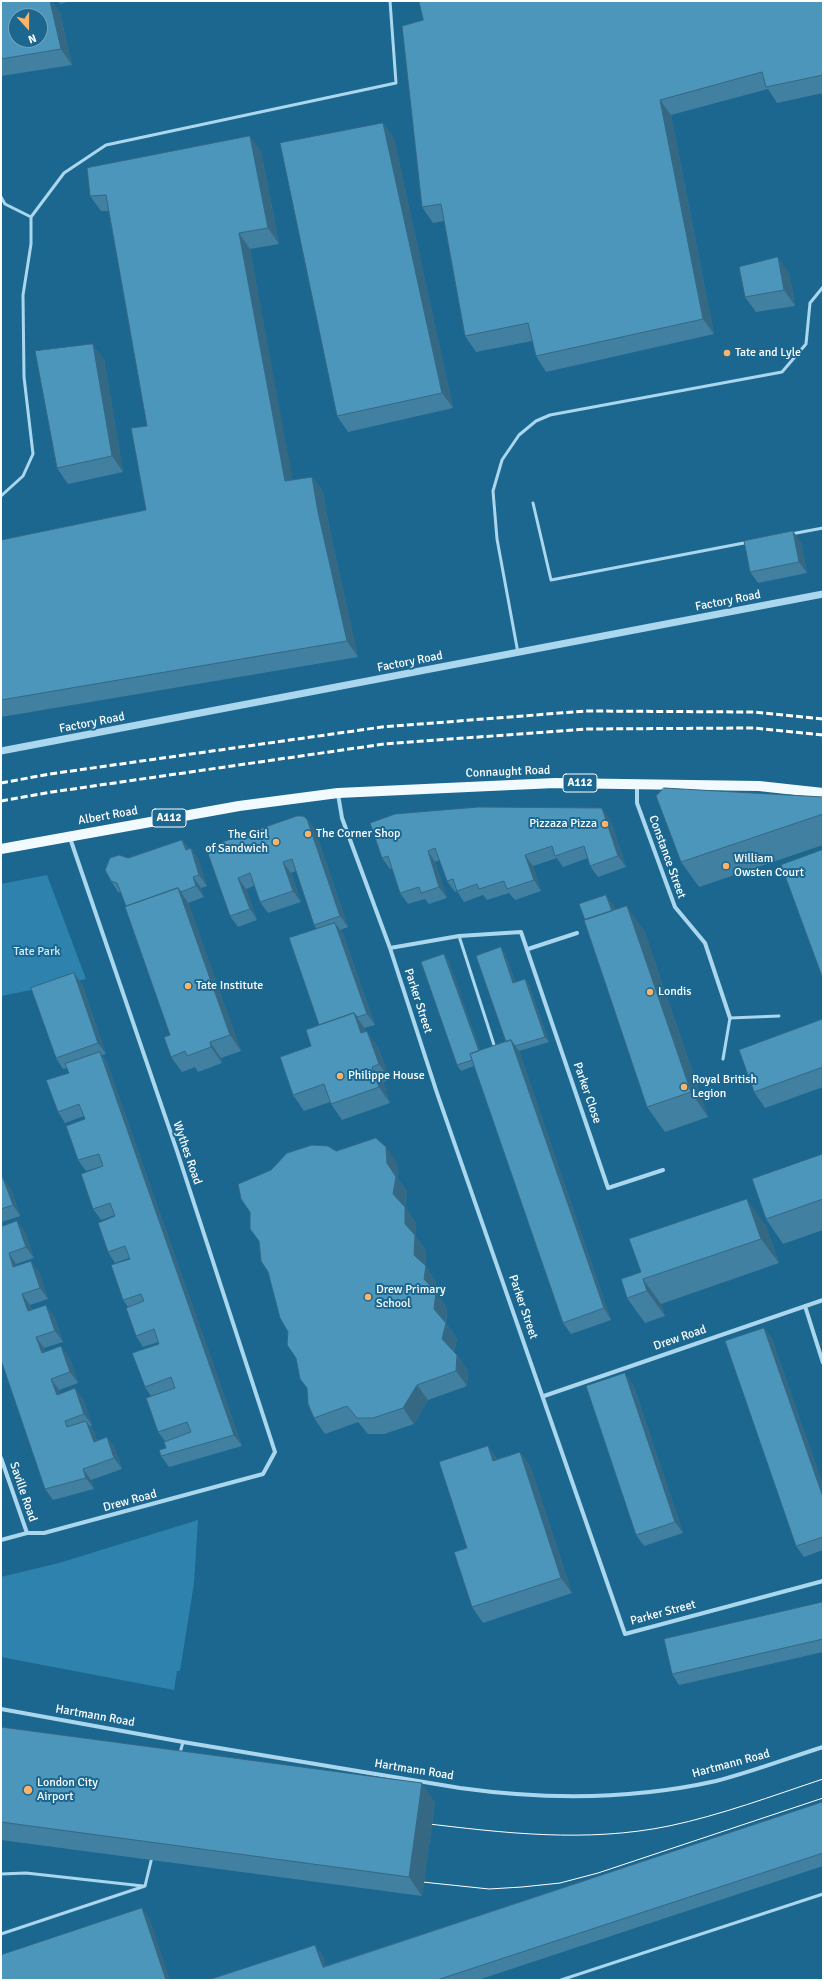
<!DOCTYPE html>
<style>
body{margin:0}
#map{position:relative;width:824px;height:1981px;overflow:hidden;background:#1b6790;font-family:Signika,sans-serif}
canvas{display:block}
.frame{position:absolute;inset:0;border:2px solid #fff;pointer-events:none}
.north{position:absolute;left:8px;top:8px;width:40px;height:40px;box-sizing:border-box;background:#1b6790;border:1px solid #76a4bc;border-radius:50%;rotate:159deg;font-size:11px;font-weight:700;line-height:16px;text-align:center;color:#fff}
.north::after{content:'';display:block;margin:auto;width:14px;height:18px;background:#ffb367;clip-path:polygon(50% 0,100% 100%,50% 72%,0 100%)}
</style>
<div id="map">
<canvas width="824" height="1981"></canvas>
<div class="frame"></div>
<div class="north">N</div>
</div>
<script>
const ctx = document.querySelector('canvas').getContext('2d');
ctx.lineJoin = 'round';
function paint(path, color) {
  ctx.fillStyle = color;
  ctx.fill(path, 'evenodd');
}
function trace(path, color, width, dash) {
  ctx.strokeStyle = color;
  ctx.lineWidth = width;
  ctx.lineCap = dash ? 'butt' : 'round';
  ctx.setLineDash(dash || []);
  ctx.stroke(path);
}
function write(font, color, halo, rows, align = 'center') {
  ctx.font = font + ' Signika,sans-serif';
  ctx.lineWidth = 4;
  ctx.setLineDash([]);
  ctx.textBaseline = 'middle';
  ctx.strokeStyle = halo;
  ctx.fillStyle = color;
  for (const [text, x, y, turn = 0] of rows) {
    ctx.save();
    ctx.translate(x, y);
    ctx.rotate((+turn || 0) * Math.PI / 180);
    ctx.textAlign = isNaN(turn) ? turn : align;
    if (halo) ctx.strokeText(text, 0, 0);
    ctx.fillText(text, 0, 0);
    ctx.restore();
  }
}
paint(new Path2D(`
 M47 875 86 979 1 996V884Z
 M198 1520 194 1583 180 1671H177L174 1690 1 1657V1577L59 1563Z`), '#2e83ae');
trace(new Path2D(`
 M1 197 5 204 31 217
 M1 496 23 476 33 454 24 377 23 295 31 244V217L64 173 106 145 396 83 390 1
 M533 503 551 580 749 542
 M791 534 823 528
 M518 653 497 539 493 491 502 460 519 435 536 421 550 415 782 372 806 344 810 303 823 287
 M459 936 495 1048
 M723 1059 730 1018 779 1016
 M180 1753 183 1742
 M1 1874 26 1873 143 1886
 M145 1886 152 1857
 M1 1934 145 1886
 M561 1980 823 1894`), '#aad7ee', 3);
trace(new Path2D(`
 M637 784V803L675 907 705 943 730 1018
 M338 794 342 818 390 948 437 1093 625 1634 823 1581
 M390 948 459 936 521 932 608 1188 663 1170
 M528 949 577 933
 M805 1306 823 1363
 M544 1396 823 1300
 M1 1458 27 1533
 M1 1540 27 1533H44L263 1474 275 1452 177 1151 70 838
 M1 1709 183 1742 460 1788C546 1800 631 1800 716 1781 752 1772 788 1758 823 1747`), '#aad7ee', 4);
trace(new Path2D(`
 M1 751 823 594`), '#aad7ee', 7);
trace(new Path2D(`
 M1 849 239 806 338 793 555 783 759 786 823 793`), '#f1faff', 10);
trace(new Path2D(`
 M421 1823C504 1833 586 1843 669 1826 721 1815 772 1796 823 1779
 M413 1881 489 1889 522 1887 560 1883 598 1873 823 1798`), '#fff', 1);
trace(new Path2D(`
 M1 783 50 774 382 727 586 711 754 712 823 719
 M1 801 52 792 384 744 586 729 754 728 823 735`), '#fff', 3, [7, 3]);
paint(new Path2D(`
 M1 1H51L60 13 72 65 1 76Z
 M58 1H72L60 4Z
 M823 1V93L777 103 768 89 671 115 714 334 546 372 536 356 532 341 476 352 465 336 444 221 433 223 422 207Z
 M383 123 394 139 453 408 348 432 337 416Z
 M261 151 279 244 250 249 292 480 312 477 323 492 329 527 358 657 1 717V540L146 510 147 426 109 211H101L90 196Z
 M789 273 795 306 756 312 745 297Z
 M104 359 123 472 68 484 57 468Z
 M801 542 807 573 758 583 750 572Z
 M823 797V845L699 887 681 862Z
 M307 819 315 830 348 927 340 930 343 934 375 1025 364 1028 366 1032 378 1047 390 1080 383 1082 390 1103 342 1120 331 1104 330 1102 304 1111 293 1095 319 1025 317 929 314 925 296 871 291 873 301 902 268 913 260 902 254 886 246 889 257 920 238 927 230 916 206 848Z
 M610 819 626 867 598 877 590 866 588 858 563 867 557 858 533 866 541 891 515 900 509 893 487 900 483 895 464 902 457 891 455 892 447 881 440 860 435 862 447 898 429 904 425 899 408 904 400 893 392 868 390 869 382 858 370 823Z
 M182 840 189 849 191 848 198 859 207 886 201 888 204 897 188 903 241 1051 221 1058 222 1063 198 1072 195 1067 182 1072 171 1057 170 1035 126 906 121 893 118 892 111 881 128 858Z
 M616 909 644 930 708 1117 665 1132 647 1107 585 920Z
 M505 953 515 982 525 979 529 985 549 1042 519 1051 611 1320 571 1334 563 1323 474 1066 461 1071 457 1065 444 954 448 959 480 1050 506 1042Z
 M74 973 82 984 106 1054 102 1055 107 1063 242 1446 169 1467 161 1456 166 1448 165 1441 158 1432 151 1396 145 1387 159 1344 158 1342 143 1347 136 1336 128 1307 123 1300 130 1259 129 1258 115 1263 108 1252 115 1216V1215L101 1220 93 1209 103 1166 86 1171 78 1160 85 1119 84 1116 65 1123 58 1112 69 1073 67 1068 63 1069 56 1058Z
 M823 1019V1087L765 1108 754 1092Z
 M336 1151 397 1163 398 1179 407 1192 405 1207 416 1223V1237L426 1251 425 1266 436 1282 435 1291 447 1308 446 1323 457 1339 454 1352 457 1355 468 1371 467 1386 428 1400 414 1424 384 1434H368L358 1422 325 1434 314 1418 307 1389 296 1358 268 1272 259 1241 250 1213 241 1199Z
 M823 1154V1230L783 1244 766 1219Z
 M1 1178 11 1189 20 1216 2 1222 3 1226 17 1221 25 1232 34 1258 16 1264 17 1266 39 1272 48 1299 30 1305 32 1310 54 1316 63 1342 44 1348 45 1351 69 1357 78 1383 59 1390 60 1394 83 1399 92 1425 90 1426 94 1432 97 1441 107 1437 115 1448 122 1469 91 1480 94 1489 53 1500 45 1489 1 1360Z
 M765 1224 779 1263 661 1304 665 1316 645 1323 627 1298 641 1272Z
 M764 1328 772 1339 823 1486V1550L804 1557 796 1546Z
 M633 1384 683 1533 644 1546 636 1535Z
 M488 1446 497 1459 520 1452 531 1468 572 1593 483 1623 472 1607 467 1548Z
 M823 1602V1652L679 1685 672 1674Z
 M1 1727 435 1802 422 1896 1 1840Z
 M823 1802V1866L478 1980H208L323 1956 326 1966Z`), '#4180a1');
paint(new Path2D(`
 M50 1H51L60 13 72 65 61 49Z
 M660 100 671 115 714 334 703 319Z
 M383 123 394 139 453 408 442 393Z
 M250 136 261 151 279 244 268 228Z
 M239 233 250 249 296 497 285 481Z
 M778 257 789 273 795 306 784 290Z
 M93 344 104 359 123 472 112 456Z
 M312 477 323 492 329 527 358 657 347 641 318 512Z
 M793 531 801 542 807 573 799 562Z
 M602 808 610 819 626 867 618 856Z
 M307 819 315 830 348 927 340 916Z
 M182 840 190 851 186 850Z
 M191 848 198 859 207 886 199 875Z
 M428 851 435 862 447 898 439 887Z
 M525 855 533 866 541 891 534 880Z
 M283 862 291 873 301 902 293 891Z
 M193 877 201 888 204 897 196 886Z
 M238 878 246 889 257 920 250 909Z
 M178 888 189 904 241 1051 230 1035Z
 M606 895 617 910 614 916Z
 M627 906 644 930 708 1117 691 1092Z
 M335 923 343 934 375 1025 367 1014Z
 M501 947 505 953 517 989 513 983Z
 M444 954 448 959 485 1063 481 1057Z
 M74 973 82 984 106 1054 98 1043Z
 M525 979 529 985 549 1042 545 1037Z
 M354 1013 365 1029 372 1049 361 1033Z
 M367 1031 378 1047 390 1080 379 1064Z
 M511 1040 519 1051 611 1320 604 1308Z
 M210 1042 221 1058 222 1063 211 1047Z
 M100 1052 107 1063 242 1446 234 1435Z
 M372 1067 383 1082 390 1103 379 1087Z
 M386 1147 397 1163 398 1179 407 1192 404 1210 393 1194 387 1163Z
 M3 1178 11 1189 20 1216 13 1205Z
 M747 1199 765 1224 779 1263 761 1239Z
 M405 1207 416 1223V1237L426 1251 425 1269 426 1266 436 1282 435 1295 424 1279 414 1255 405 1224Z
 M1 1220 2 1222 8 1238 1 1229Z
 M17 1221 25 1232 34 1258 26 1247Z
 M9 1253 16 1264 21 1278 13 1267Z
 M31 1261 39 1272 48 1299 40 1288Z
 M643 1279 661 1304 665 1316 647 1291Z
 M436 1292 447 1308 445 1324 446 1323 457 1339 453 1355 442 1339 434 1309Z
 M22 1294 30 1305 36 1322 28 1311Z
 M46 1305 54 1316 63 1342 55 1331Z
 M764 1328 772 1339 823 1486V1497Z
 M36 1337 44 1348 50 1364 42 1353Z
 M61 1346 69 1357 78 1383 70 1372Z
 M457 1355 468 1371 467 1386 456 1371Z
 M625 1373 633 1384 683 1533 675 1522Z
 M51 1379 59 1390 64 1406 57 1395Z
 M417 1385 428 1400 414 1424 403 1408Z
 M75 1388 83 1399 92 1425 84 1414Z
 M86 1421 94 1432 101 1453 94 1442Z
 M107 1437 115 1448 122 1469 114 1458Z
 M488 1446 499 1462 493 1461Z
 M520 1452 531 1468 572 1593 561 1578Z
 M83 1469 91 1480 94 1489 86 1478Z
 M422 1783 435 1802 422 1896 409 1877Z
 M142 1908 150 1919 170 1980H166Z
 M315 1945 323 1956 331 1978 323 1967Z`), '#356883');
const building = new Path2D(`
 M1 1H50L61 49 1 59ZM16 16H40V40H16Z
 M419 1H823V75L766 87 762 72 660 100 703 319 536 356 528 323 465 336 441 204 422 207 402 26 423 20Z
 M383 123 442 393 337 416 280 143Z
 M250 136 268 228 239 233 285 481 312 477 318 512 347 641 1 700V540L146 510 131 428 147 426 106 195 90 196 87 168Z
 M778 257 784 290 745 297 739 267Z
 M93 344 112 456 57 468 35 351Z
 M793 531 799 562 750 572 744 541Z
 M664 788 823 797V814L681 862 656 796Z
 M479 807 602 808 618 856 590 866 584 846 555 856 552 846 525 855 534 880 507 889 504 881 479 889 477 884 457 891 453 879 447 881 435 848 428 851 439 887 421 893 419 887 400 893 388 856 382 858 370 823 395 814Z
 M297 816H303L307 819 340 916 314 925 292 859 283 862 293 891 260 902 250 873 238 878 250 909 230 916 206 848Z
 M182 840 186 850 191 848 199 875 193 877 196 886 181 892 178 888 126 906 117 883 111 881 105 870 110 858 119 855 128 858Z
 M822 850 823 852V979L781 865Z
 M178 888 230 1035 210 1042 211 1047 187 1056 185 1051 171 1057 164 1037 170 1035 125 907Z
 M606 895 612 911 585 920 579 904Z
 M627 906 691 1092 647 1107 584 920Z
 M335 923 367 1014 357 1017 354 1013 319 1025 289 938Z
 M501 947 513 983 525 979 545 1037 515 1046 511 1040 506 1042 476 956Z
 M444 954 479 1051 470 1054 472 1060 457 1065 421 962Z
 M74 973 98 1043 56 1058 31 988Z
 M354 1013 361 1033 367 1031 379 1064 372 1067 379 1087 331 1104 324 1084 293 1095 280 1057 311 1046 306 1030Z
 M823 1019V1067L754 1092 739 1050Z
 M511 1040 604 1308 563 1323 470 1054Z
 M100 1052 234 1435 161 1456 159 1450 166 1448 164 1442 191 1432 187 1422 158 1432 146 1398 175 1388 171 1377 145 1387 132 1353 159 1344 154 1329 136 1336 126 1308 144 1301 141 1294 123 1300 111 1265 130 1259 125 1246 108 1252 98 1223 115 1216 110 1203 93 1209 81 1174 103 1166 99 1154 78 1160 66 1126 85 1119 79 1104 58 1112 46 1080 69 1073 65 1064Z
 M376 1138 386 1147 387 1163 396 1177 393 1194 405 1207V1224L415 1235 414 1255 426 1266 424 1279 436 1292 434 1309 446 1323 442 1339 457 1355 456 1371 417 1385 403 1408 373 1418H357L347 1406 314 1418 308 1404 307 1388 300 1379 296 1358 287 1345 288 1332 280 1318 268 1272 261 1261 259 1241 250 1229V1212L241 1199 238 1184 271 1170 287 1153 312 1145 328 1146 336 1151Z
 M823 1154V1199L766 1219 752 1179Z
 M1 1178H3L13 1205 1 1209Z
 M747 1199 761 1239 643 1279 647 1291 627 1298 621 1279 641 1272 629 1239Z
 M17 1221 26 1247 9 1253 13 1267 31 1261 40 1288 22 1294 28 1311 46 1305 55 1331 36 1337 42 1353 61 1346 70 1372 51 1379 57 1395 75 1388 84 1414 65 1421 67 1427 86 1421 94 1442 107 1437 114 1458 83 1469 86 1478 45 1489 1 1360V1227Z
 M764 1328 823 1497V1537L796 1546 725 1341Z
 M625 1373 675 1522 636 1535 586 1386Z
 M488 1446 493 1461 520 1452 561 1578 472 1607 454 1552 467 1548 439 1462Z
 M823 1602V1639L672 1674 664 1639Z
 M1 1727 422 1783 409 1877 1 1822Z
 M823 1802V1853L437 1980H208L315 1945 323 1967Z
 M142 1908 166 1980H1V1955Z`);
paint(building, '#4c95bb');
trace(building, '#356883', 1);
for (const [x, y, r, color] of [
 [727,353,4,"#ffb367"],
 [605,824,4,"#ffb367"],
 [308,834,4,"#ffb367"],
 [276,842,4,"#ffb367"],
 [726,866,4,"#ffb367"],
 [188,986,4,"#ffb367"],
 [650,992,4,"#ffb367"],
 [340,1076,4,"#ffb367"],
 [684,1087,4,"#ffb367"],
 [368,1297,4,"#ffb367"],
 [28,1790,5,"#ffb367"]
]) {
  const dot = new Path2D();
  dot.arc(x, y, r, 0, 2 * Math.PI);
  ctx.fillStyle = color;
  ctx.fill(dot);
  trace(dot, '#1b6790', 1.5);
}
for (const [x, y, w] of [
 [580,783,34],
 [169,818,34]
]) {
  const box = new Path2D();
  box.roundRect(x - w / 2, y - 9, w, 18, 3);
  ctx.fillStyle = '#1b6790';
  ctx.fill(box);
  trace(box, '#fff', 1);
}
write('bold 11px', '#fff', null, [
 ["A112",580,783],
 ["A112",169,818]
]);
write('12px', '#fff', '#1b6790', [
 ["Tate and Lyle",735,353],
 ["Pizzaza Pizza",597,824,"right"],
 ["The Corner Shop",316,834],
 ["The Girl",268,835,"right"],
 ["of Sandwich",268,849,"right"],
 ["William",734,859],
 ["Owsten Court",734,873],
 ["Tate Institute",196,986],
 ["Londis",658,992],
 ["Philippe House",348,1076],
 ["Royal British",692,1080],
 ["Legion",692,1094],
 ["Drew Primary",376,1290],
 ["School",376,1304],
 ["London City",37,1783],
 ["Airport",37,1797]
], 'left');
write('12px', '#fff', '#1b6790', [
 ["Factory Road",728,601,-11],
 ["Factory Road",410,662,-11],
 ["Factory Road",92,723,-11],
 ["Connaught Road",508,772,-2],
 ["Albert Road",108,816,-10],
 ["Constance Street",667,857,70],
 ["Parker Street",418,1001,72],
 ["Parker Close",587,1093,71],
 ["Wythes Road",187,1153,71],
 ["Parker Street",523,1307,71],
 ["Drew Road",680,1338,-19],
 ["Saville Road",23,1492,71],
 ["Drew Road",130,1501,-15],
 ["Parker Street",663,1613,-15],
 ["Hartmann Road",95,1716,10],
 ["Hartmann Road",731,1764,-15],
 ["Hartmann Road",414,1770,9]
]);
write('12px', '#d0ecfa', '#1b6790', [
 ["Tate Park",37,952]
]);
</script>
